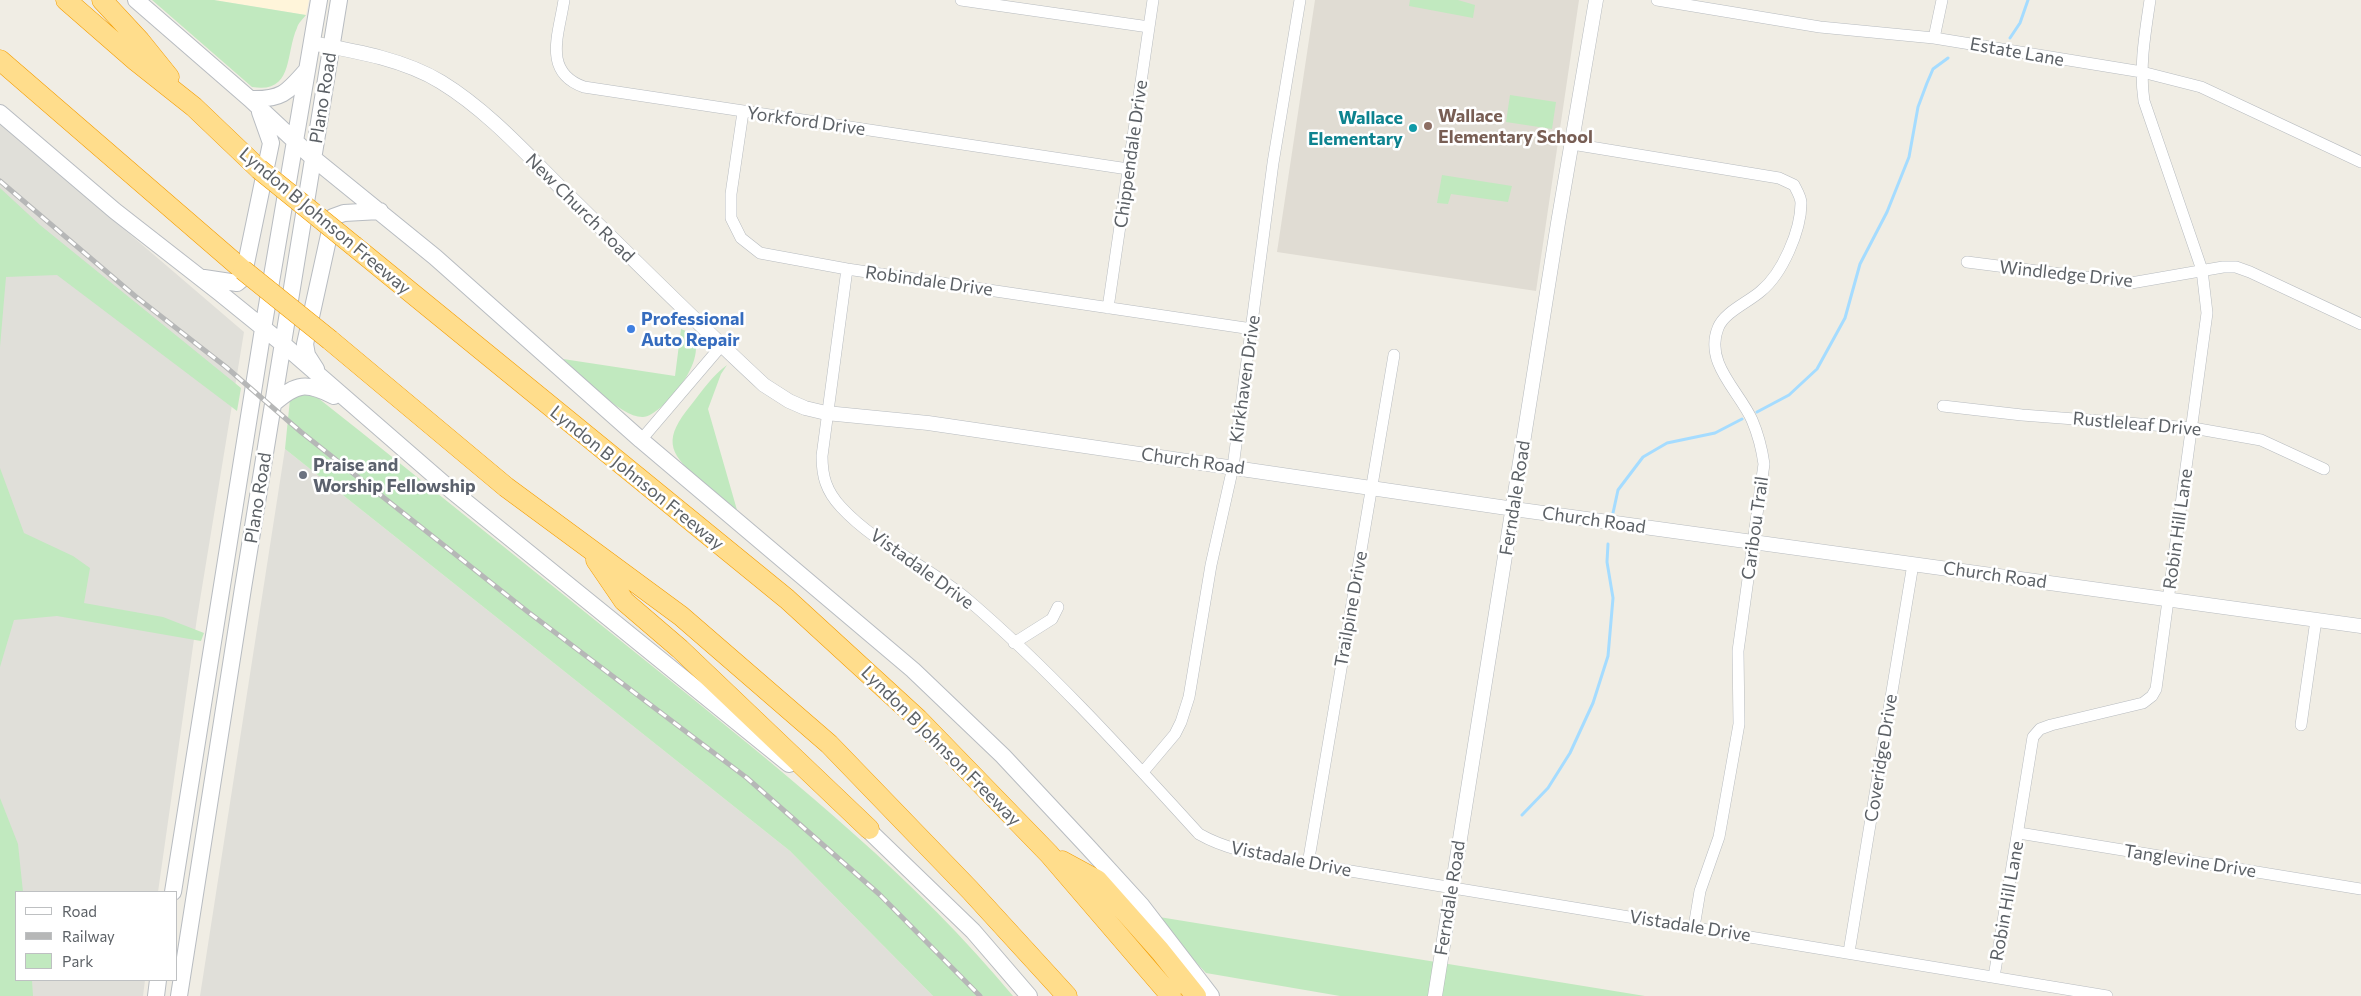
<!DOCTYPE html>
<style>
body{margin:0}
#map{position:relative;width:2361px;height:996px;overflow:hidden;background:#f0ede4;font-family:Commissioner,sans-serif}
canvas{display:block}
.legend{position:absolute;left:15px;top:891px;width:162px;height:90px;box-sizing:border-box;background:#fff;border:1px solid #bec0c2;margin:0;padding:6px 9px;list-style:none;font-size:15px;color:#5c6166}
.legend li{display:flex;align-items:center;gap:10px;height:25px}
.legend b{width:25px;border:1px solid #bec0c2}
</style>
<div id="map">
<canvas width="2361" height="996"></canvas>
<ul class="legend">
<li><b style="height:6px;background:#fff"></b>Road</li>
<li><b style="height:6px;background:#b6b7b7"></b>Railway</li>
<li><b style="height:14px;background:#c1e9bf"></b>Park</li>
</ul>
</div>
<script>
const ctx = document.querySelector('canvas').getContext('2d');
ctx.lineJoin = 'round';
function paint(path, color) {
  ctx.fillStyle = color;
  ctx.fill(path, 'evenodd');
}
function trace(path, color, width, dash) {
  ctx.strokeStyle = color;
  ctx.lineWidth = width;
  ctx.lineCap = dash ? 'butt' : 'round';
  ctx.setLineDash(dash || []);
  ctx.stroke(path);
}
function write(font, color, halo, rows, align = 'center') {
  ctx.font = font + ' Commissioner,sans-serif';
  ctx.lineWidth = 5;
  ctx.setLineDash([]);
  ctx.textBaseline = 'middle';
  ctx.strokeStyle = halo;
  ctx.fillStyle = color;
  for (const [text, x, y, turn = 0] of rows) {
    ctx.save();
    ctx.translate(x, y);
    ctx.rotate((+turn || 0) * Math.PI / 180);
    ctx.textAlign = isNaN(turn) ? turn : align;
    if (halo) ctx.strokeText(text, 0, 0);
    ctx.fillText(text, 0, 0);
    ctx.restore();
  }
}
paint(new Path2D(`
 M214 0H309L306 15Z`), '#fff5da');
paint(new Path2D(`
 M0 123 244 332 197 618 158 892H16V980H145L143 996H0Z
 M285 449 790 851 933 996H200Z`), '#e0dfd9');
paint(new Path2D(`
 M1315 0H1579L1536 291 1277 252Z`), '#e0dcd3');
paint(new Path2D(`
 M152 0H214L306 15C303 19 298 23 297 28 285 54 294 94 252 87Z
 M1410 0H1458L1475 5 1473 18 1409 6Z
 M1510 95 1556 102 1552 129 1506 122Z
 M1442 175 1512 186 1508 202 1451 194 1448 204 1437 203Z
 M0 188 40 225 241 388 237 411 57 275 6 277 0 347Z
 M681 329C724 343 663 417 643 417 621 418 580 374 563 359L675 376Z
 M727 365 721 374 708 409 737 510C724 500 711 489 698 478 667 452 664 438 691 405 702 391 713 375 727 365Z
 M299 392 318 398 361 432C468 518 575 604 682 690 799 785 917 880 1013 996H933L790 851 285 449 290 399Z
 M0 468 24 533 73 556 90 568 84 603 163 617 204 633 201 641 57 616 14 620 0 667Z
 M0 798 18 844 23 892H16V980H32L33 996H0Z
 M1153 916 1645 996H1340L1206 973Z`), '#c1e9bf');
trace(new Path2D(`
 M2010 38 2020 23 2028 0
 M1757 412 1789 395 1817 369 1845 318 1860 264 1887 212 1909 157 1918 107 1927 83 1933 69 1948 58
 M1613 513 1618 490 1643 457 1667 443 1715 433 1742 419
 M1522 815 1548 788 1570 753 1593 703 1608 656 1613 598 1607 562 1608 544`), '#a5dcff', 3);
const minor = new Path2D(`
 M564 0C559 34 542 72 584 87L1128 169
 M961 0 1149 27
 M1657 0 1820 27 1934 38 2142 72 2201 87 2361 162
 M1934 38 1942 0
 M743 112 731 194V218L741 238 760 253 847 269 1252 329
 M1572 144 1779 178 1794 185C1797 191 1801 197 1801 203 1801 231 1782 274 1761 291 1749 302 1724 312 1718 328 1704 363 1739 391 1752 420 1758 434 1762 450 1764 464L1738 651 1739 724 1719 837 1700 891 1694 927
 M1967 262 2131 283 2223 267H2236L2250 272 2361 324
 M847 269 822 456C822 476 826 491 841 507 877 546 927 565 967 599 1050 670 1125 753 1199 834 1232 853 1271 856 1308 864L2107 996
 M1108 308 1153 0
 M1943 406 2022 415 2193 428 2261 440 2324 469
 M641 440 722 345
 M1014 643 1052 619 1058 607
 M2301 725 2316 620
 M1143 772 1175 734 1181 722 1189 697 1211 565 1233 467 1273 163 1300 0
 M2019 833 2361 889
 M1308 864 1394 355
 M1849 952 1913 564
 M1994 977 2033 737 2040 729 2051 725 2143 703 2152 696 2156 689 2207 313 2202 270 2144 101C2139 67 2145 34 2150 0`);
const tertiary = new Path2D(`
 M311 43C355 51 403 59 441 82 490 112 530 158 571 198 635 261 698 324 764 385L789 401 805 408 826 413 928 423 1514 509 2361 626
 M1435 996 1558 223 1596 0`);
const secondary = new Path2D(`
 M136 0 250 99 313 158 435 257 641 440 913 670 1003 756 1088 847 1141 905 1211 996
 M250 99C281 100 287 93 306 71
 M0 113 115 211 220 293 283 344 451 490 789 764
 M204 278 237 283 243 278 271 143 260 112
 M316 369 307 355 305 344 333 217 344 213 380 211
 M274 403C297 383 306 382 334 396
 M860 822 973 931 1029 996
 M173 892 263 329 319 0
 M156 996 158 980
 M179 996 243 588 339 0`);
const motorway = new Path2D(`
 M66 0 136 61 194 107 259 169
 M102 0 140 41 169 77
 M0 60 243 270
 M354 246 787 599 918 719 1049 854 1171 996
 M330 340 506 487 681 616 829 744 970 890 1067 996
 M596 560 624 601 680 649 869 829
 M1062 861 1097 880 1160 951 1196 996`);
trace(minor, '#b7bbbf', 12);
trace(tertiary, '#b7bbbf', 15);
trace(secondary, '#b8bcc1', 18);
trace(motorway, '#f49d00', 21);
trace(minor, '#fff', 11);
trace(tertiary, '#fff', 14);
trace(secondary, '#fff', 16);
trace(motorway, '#ffdd8c', 20);
const rail = new Path2D(`
 M0 181 135 296 226 367 301 432 528 612 747 778 879 894 980 996`);
trace(rail, '#b6b7b7', 5);
trace(rail, '#fff', 3, [9]);
const motorwayBridge = new Path2D(`
 M259 169 354 246
 M243 270 330 340`);
trace(motorwayBridge, '#f49d00', 21, []);
trace(motorwayBridge, '#ffdd8c', 20);
for (const [x, y, r, color] of [
 [1428,126,5,"#8d6e63"],
 [1413,128,5,"#0f9aa8"],
 [631,329,5,"#3f7fe0"],
 [303,475,5,"#6b7280"]
]) {
  const dot = new Path2D();
  dot.arc(x, y, r, 0, 2 * Math.PI);
  ctx.fillStyle = color;
  ctx.fill(dot);
  trace(dot, '#fff', 2);
}
write('18px', '#5c6166', '#fff', [
 ["Estate Lane",2017,52,10],
 ["Plano Road",323,98,-81],
 ["Yorkford Drive",806,121,8],
 ["Chippendale Drive",1131,154,-82],
 ["New Church Road",580,208,45],
 ["Lyndon B Johnson Freeway",325,221,40],
 ["Windledge Drive",2066,274,6],
 ["Robindale Drive",929,281,8],
 ["Kirkhaven Drive",1245,379,-82],
 ["Rustleleaf Drive",2137,424,5],
 ["Church Road",1193,461,8],
 ["Lyndon B Johnson Freeway",637,478,39],
 ["Plano Road",258,498,-81],
 ["Ferndale Road",1515,498,-81],
 ["Church Road",1594,520,8],
 ["Caribou Trail",1755,528,-82],
 ["Robin Hill Lane",2178,529,-82],
 ["Vistadale Drive",922,569,36],
 ["Church Road",1995,575,8],
 ["Trailpine Drive",1351,609,-80],
 ["Lyndon B Johnson Freeway",941,746,45],
 ["Coveridge Drive",1881,758,-81],
 ["Vistadale Drive",1291,859,11],
 ["Tanglevine Drive",2190,861,9],
 ["Ferndale Road",1450,898,-81],
 ["Robin Hill Lane",2007,901,-80],
 ["Vistadale Drive",1690,926,9]
]);
write('bold 18px', '#785e54', '#fff', [
 ["Wallace",1438,116],
 ["Elementary School",1438,137]
], 'left');
write('bold 18px', '#0d838f', '#fff', [
 ["Wallace",1403,118],
 ["Elementary",1403,139]
], 'right');
write('bold 18px', '#366cbe', '#fff', [
 ["Professional",641,319],
 ["Auto Repair",641,340]
], 'left');
write('bold 18px', '#5b616d', '#fff', [
 ["Praise and",313,465],
 ["Worship Fellowship",313,486]
], 'left');
</script>
